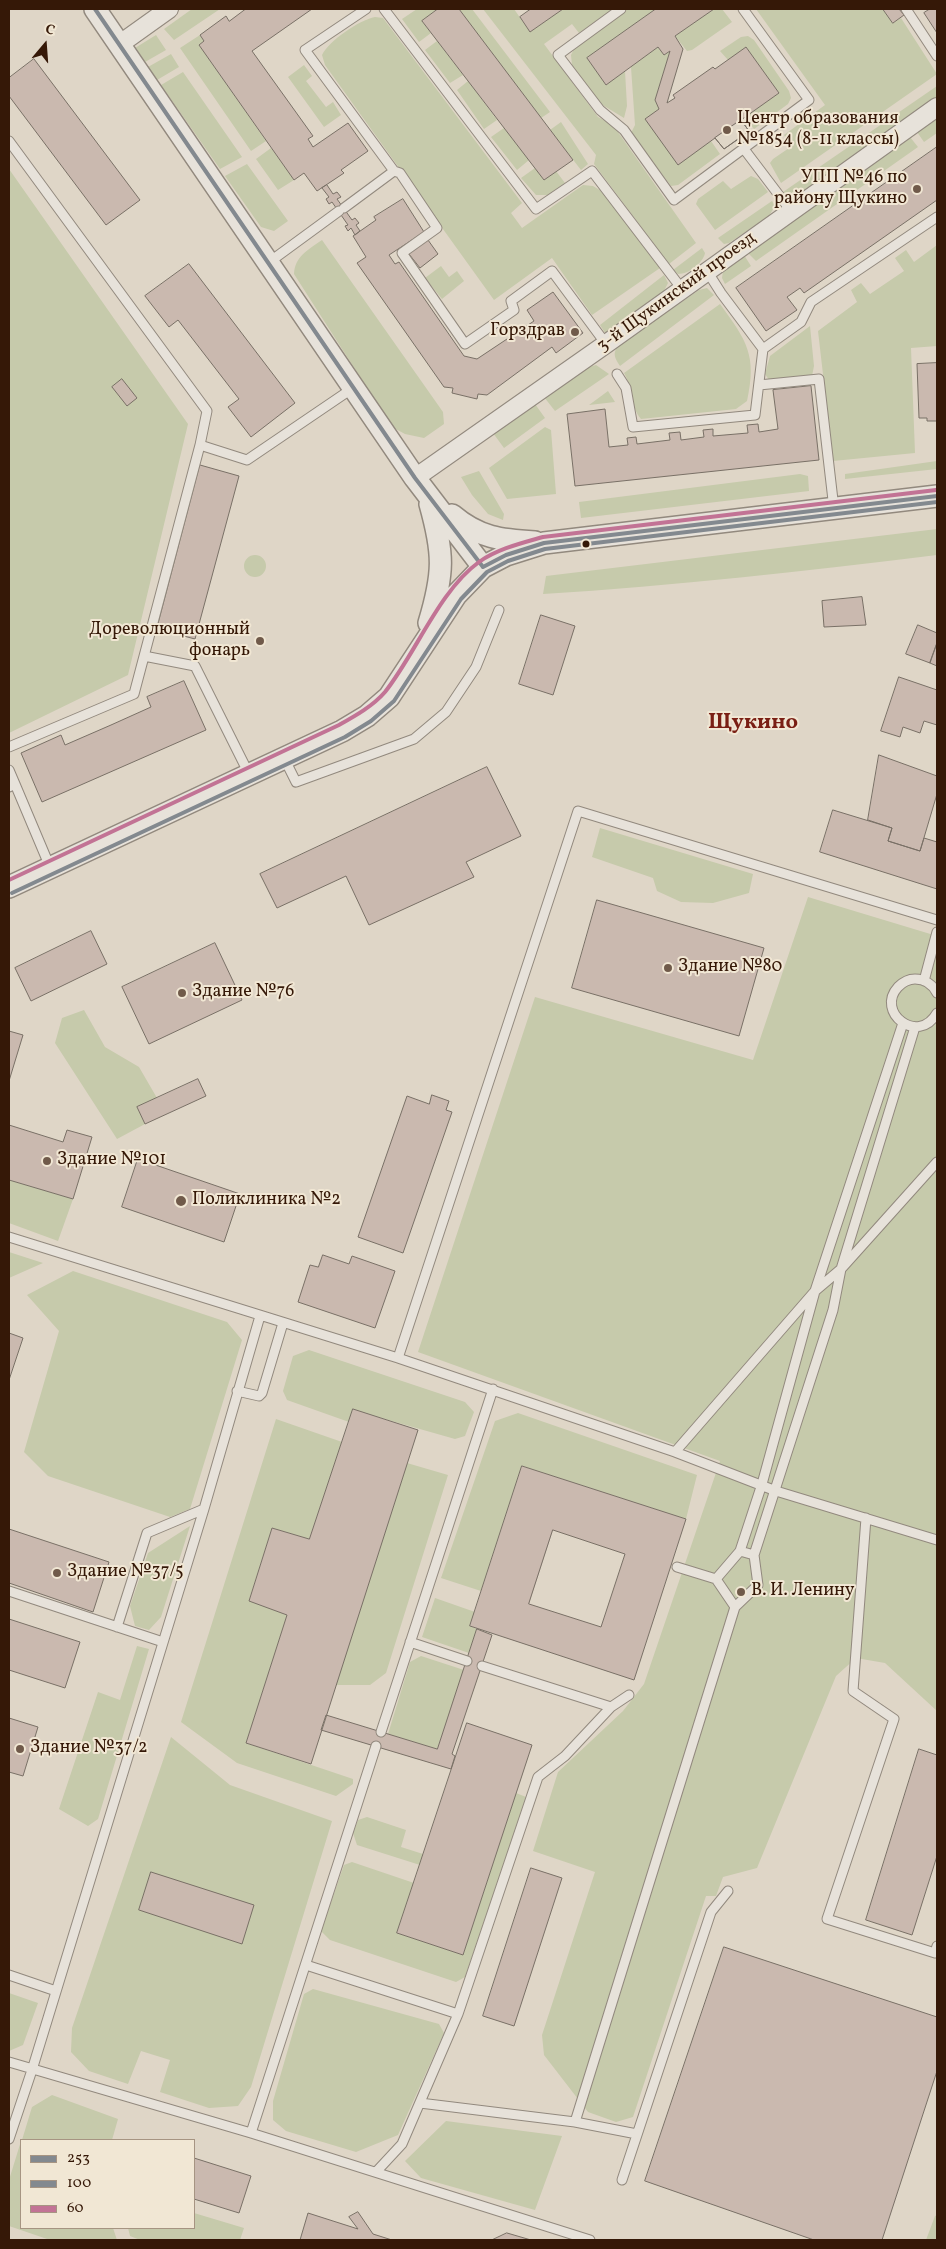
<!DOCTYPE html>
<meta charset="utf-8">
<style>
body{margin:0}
#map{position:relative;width:946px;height:2249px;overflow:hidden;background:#dfd6c7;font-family:Vollkorn,serif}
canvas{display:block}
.frame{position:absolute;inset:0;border:10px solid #351807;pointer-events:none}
.legend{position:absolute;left:20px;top:2139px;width:175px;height:90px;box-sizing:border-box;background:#f1e7d4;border:1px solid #a69482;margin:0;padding:6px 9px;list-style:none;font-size:15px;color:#351807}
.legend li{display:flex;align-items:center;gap:10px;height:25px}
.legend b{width:25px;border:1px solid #a69482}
.north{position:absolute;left:20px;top:20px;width:50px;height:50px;-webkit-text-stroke:4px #f1e7d4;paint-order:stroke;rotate:18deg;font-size:14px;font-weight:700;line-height:20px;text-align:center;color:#351807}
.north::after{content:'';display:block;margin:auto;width:18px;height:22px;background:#351807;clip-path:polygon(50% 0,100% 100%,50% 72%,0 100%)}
</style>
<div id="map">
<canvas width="946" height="2249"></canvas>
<div class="frame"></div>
<ul class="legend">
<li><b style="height:6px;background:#83898f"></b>253</li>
<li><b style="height:6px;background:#83898f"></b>100</li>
<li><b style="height:6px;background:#c27395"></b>60</li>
</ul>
<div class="north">С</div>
</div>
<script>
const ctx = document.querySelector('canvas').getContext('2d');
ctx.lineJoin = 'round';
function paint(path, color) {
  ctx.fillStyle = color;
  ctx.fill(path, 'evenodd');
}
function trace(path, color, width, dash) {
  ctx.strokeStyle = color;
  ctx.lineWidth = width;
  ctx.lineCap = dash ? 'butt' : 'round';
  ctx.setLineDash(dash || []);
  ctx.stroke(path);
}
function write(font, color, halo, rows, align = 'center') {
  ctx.font = font + ' Vollkorn,serif';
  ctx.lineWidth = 4;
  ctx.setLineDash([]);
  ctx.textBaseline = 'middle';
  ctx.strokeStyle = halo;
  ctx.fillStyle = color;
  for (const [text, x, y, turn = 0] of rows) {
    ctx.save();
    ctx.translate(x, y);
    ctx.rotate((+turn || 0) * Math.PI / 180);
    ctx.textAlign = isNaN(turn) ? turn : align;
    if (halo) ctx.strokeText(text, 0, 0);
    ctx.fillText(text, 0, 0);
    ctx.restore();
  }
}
paint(new Path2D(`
 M192 9H220L174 40 164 29Z
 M417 9H438L422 21 431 33 419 42 402 19Z
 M459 9H472L550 112 541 118Z
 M483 9H514L530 32 563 9H613L579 33 572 24 544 44 598 117 613 125 696 243 669 264 594 164 596 155Z
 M628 9H656L587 58 606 85 625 71 627 106 624 118 601 104 572 65 571 55 575 47Z
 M714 9H722L732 22 692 50 687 51 675 36Z
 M756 9H883L893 23 901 18 937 74 781 183 770 163 773 159 792 146 784 135 825 105Z
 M375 17 383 18 522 203 511 213 522 228 583 185 593 186 603 192 660 268 592 315 552 258 494 300 325 65 322 55C329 41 359 20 375 17Z
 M156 35 166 50 145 62 135 48Z
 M200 35 204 41 199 45 266 141 251 151 180 48Z
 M748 36 754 40 789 91 791 98 788 104 754 129 745 117 779 93 746 47 728 60 720 51 741 37Z
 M437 41 463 75 450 83 425 50Z
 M658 47 664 55 670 51 655 100 659 109 646 119 678 164 711 141 720 154 678 185 671 186 631 133 635 125 631 67Z
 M171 54 179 67 157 80 148 67Z
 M304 65 312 76 306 81 326 107 333 102 341 115 324 127 288 77Z
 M183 72 242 157 220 169 161 85Z
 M468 81 497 120 484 129 457 90Z
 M937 86 936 99 802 193 790 198 783 192Z
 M937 119V133L924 142 917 132Z
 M561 122 588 164 581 170 550 130Z
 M504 128 529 160 517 170 491 137Z
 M910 137 918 147 756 261 748 253Z
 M271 148 294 180 278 190 256 159Z
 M247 164 288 221 274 231 261 227 225 176Z
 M535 168 544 180 556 171 565 183 548 195H536L521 178Z
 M9 169 188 424 128 675 9 733Z
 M751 176 758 179 768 192 715 230 696 204 698 199 723 181 731 189Z
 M772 201 775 206 769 216 729 243 724 244 718 238Z
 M322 240 443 412 444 424 424 438 405 434 392 427 294 274C295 256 308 250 322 240Z
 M937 245V346L911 348 915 453 833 461 818 331 857 302 851 290 861 283 870 294 904 271 895 258 906 250 914 262Z
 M702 248 705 253C703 263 689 274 678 274L673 270Z
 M744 255 751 266 725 284 722 278 723 271Z
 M441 266 449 277 457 271 464 281 442 299 425 278Z
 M664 275 668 283 664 291 607 336 600 325Z
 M707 288 714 295 620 366C615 358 612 354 618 346L699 290Z
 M720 304C747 341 757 355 747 401L736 409 641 419C630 406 633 388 624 373Z
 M810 326 814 366 812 376 769 380 765 374 770 356Z
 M596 365 609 374 555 411 544 397 586 368Z
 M608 391 615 402 589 405Z
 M535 404 545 418 504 448 493 433Z
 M545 427 551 430 556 494 507 499 489 468Z
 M937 461V469L845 479V474Z
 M479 471 504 514 503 520 488 514 472 495 461 477Z
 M800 474 808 476 809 491 581 518 579 502Z
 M937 529V555C806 571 675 586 543 594L546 576Z
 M244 566a11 11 0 1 1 22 0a11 11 0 1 1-22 0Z
 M600 828 753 874 749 893 713 903 681 902 657 891 653 878 592 857Z
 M808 897 937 936V1711L885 1663 856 1658 836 1676 757 1868 723 1877 716 1896H706L633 2117 616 2122 588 2112 544 2055 542 2035 595 1872 533 1851 558 1772 623 1711 644 1684 720 1461 418 1352 535 997 753 1060Z
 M84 1010 105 1047 139 1067 157 1098 137 1107 145 1124 117 1139 55 1043 62 1018Z
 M9 1180 73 1199 58 1241 9 1223Z
 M9 1252 43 1263 9 1278Z
 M73 1271 227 1322 242 1340 190 1509 170 1517 48 1476 24 1452 59 1331 27 1295Z
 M309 1350 465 1402 474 1412 465 1436 455 1439 353 1410 349 1422 287 1400 283 1391 293 1356Z
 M518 1413 697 1475 686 1519 522 1466 481 1591 441 1578 495 1421Z
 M276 1419 342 1442 309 1539 272 1528 249 1600 287 1615 246 1743 353 1779V1784L336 1796 237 1763 181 1722Z
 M407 1463 448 1475 386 1673 370 1685H335Z
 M190 1526 161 1617 149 1630 135 1626 130 1606 148 1553Z
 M435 1598 475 1612 470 1626 477 1629 469 1653 422 1637Z
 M137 1646 149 1649 98 1819 88 1826 59 1809 98 1692 120 1700Z
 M421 1656 464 1670 437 1749 388 1734 410 1662Z
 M171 1737 230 1785 332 1821 251 2087 238 2106 209 2108 160 2092 170 2060 141 2051 128 2084 89 2071 71 2052 72 2028Z
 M516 1793 526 1797 465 1977 456 1982 330 1940 321 1931 344 1865 352 1862 414 1883 397 1933 463 1955Z
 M367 1817 406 1830 401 1847 423 1854 420 1865 357 1845 353 1833 358 1820Z
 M313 1989 439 2024 444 2033 398 2135 356 2152 286 2131 273 2120V2101L304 1994Z
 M9 1993 38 2003 23 2045 9 2051Z
 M52 2095 118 2119 112 2140H22L32 2107Z
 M446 2121 562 2136 535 2210 421 2178 405 2161Z
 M21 2141V2228H113L117 2240H50L9 2226V2180Z
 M194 2213 244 2228 240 2240H140L130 2236 128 2228H194Z
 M937 2215V2240H926L935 2216Z`), '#c6caab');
const building = new Path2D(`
 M246 9H312L252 51 313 136 308 139 313 147 348 123 368 151 341 170 344 173 317 191 304 173 294 180 199 45 204 41 200 35 226 16 229 21Z
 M438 9H459L573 160 544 180 422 21Z
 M531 9H563L530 32 520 17Z
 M656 9H714L675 36 683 49 667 103 675 98 673 95 713 67 715 69 746 47 779 93 741 120 749 131 737 140 724 149 715 138 678 165 645 119 659 109 655 100 670 51 664 55 658 47 606 85 587 58Z
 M883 9H899L904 15 893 23Z
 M930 9H937V33L924 13Z
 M34 59 140 200 106 225 9 96V78Z
 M741 120 749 131 724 149 715 138Z
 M937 147V200L804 293 800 288 787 297 797 310 766 331 736 288Z
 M327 185 333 194 337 192 341 197 337 199 352 220 355 218 359 223 356 225 360 231 355 235 351 228 348 231 345 226 348 225 332 202 329 204 326 199 329 197 322 188Z
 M403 199 424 232 389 255 395 264 399 262 464 356 477 359 534 321 527 310 553 292 583 333 556 353 552 347 487 395 478 394 477 399 452 393 453 388 444 387 357 263 366 257 353 236 376 220 374 217Z
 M428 240 438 254 420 268 409 254Z
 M189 264 295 403 251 437 228 407 239 399 178 320 169 327 145 296Z
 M937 363V421H927V418H919L917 364Z
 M122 379 137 398 127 406 112 387Z
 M811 386 819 460 575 486 567 414 605 409 609 447 628 445 627 438 636 437 637 444 670 440 669 433 680 432 681 440 704 437 703 430 713 429V436L748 433 747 425 758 424 759 432 778 429 773 390Z
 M200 465 239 476 195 639 157 629Z
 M862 597 866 625 824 627 822 601Z
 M541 615 575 626 553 695 519 684Z
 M918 625 937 633V643L930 663 906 654Z
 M937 643V666L930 663Z
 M899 677 937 690V725L924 721 920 733 903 727 900 737 881 731Z
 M184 681 206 730 42 802 21 753 61 735 65 745 111 725 151 707 147 697Z
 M879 755 937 776V794L920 851 888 841 892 828 868 820Z
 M487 767 521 836 466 862 474 877 369 925 346 876 277 908 260 874Z
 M833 810 892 828 888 841 920 851 924 838 937 842V889L820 852Z
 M597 900 764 948 739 1036 572 988Z
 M91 931 107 964 31 1001 15 968Z
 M215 943 242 1000 149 1044 122 987Z
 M9 1031 23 1035 9 1081Z
 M198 1079 206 1096 145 1124 137 1107Z
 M432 1095 449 1101 446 1110 452 1112 403 1253 358 1237 407 1096 429 1104Z
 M9 1125 63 1142 67 1130 92 1137 73 1199 9 1180Z
 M138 1159 240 1194 224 1242 122 1207Z
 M323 1255 349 1264 352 1256 395 1271 375 1328 298 1302 310 1265 318 1267Z
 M9 1333 23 1338 9 1380Z
 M353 1409 418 1430 311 1764 246 1743 287 1615 249 1601 272 1528 309 1539Z
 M522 1466 686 1519 634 1680 470 1626ZM553 1530 625 1554 601 1627 529 1604Z
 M9 1529 109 1562 93 1612 9 1583Z
 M9 1619 80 1642 65 1688 9 1670Z
 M477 1629 492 1635 452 1754 455 1756 451 1769 321 1730 326 1715 437 1749Z
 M9 1718 38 1727 23 1776 9 1772Z
 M467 1723 532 1745 463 1955 397 1933Z
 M919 1749 937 1755V1856L912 1935 866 1920Z
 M531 1868 562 1878 514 2026 483 2016Z
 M151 1872 254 1905 242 1944 139 1910Z
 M724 1947 937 2017V2071L882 2240H814L645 2181Z
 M194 2158 251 2176 239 2213 194 2199Z
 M358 2212 373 2234 392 2240H300L308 2213 358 2229 349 2217Z
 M507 2233 531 2240H492Z`);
paint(building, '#cab9af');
trace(building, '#797066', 1);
const service = new Path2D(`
 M384 9 536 209 592 171 682 289
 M621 9 558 55 600 110 624 130 674 200 809 100 743 9
 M906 9 937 56
 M9 141 207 411 200 445
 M744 149 791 211
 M394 171 400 173 437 228 402 253 465 344 514 310 511 301 552 271 606 344
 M344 208 394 171 305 50 366 9
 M268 263 339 211
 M707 271 721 293 763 349 801 322 811 302 937 217
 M617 374 626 388 633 427 755 415 763 349
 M759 385 819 379 834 509
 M144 656 195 666 249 774
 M9 747 134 694 200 445 247 460 353 388
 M284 758 296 782 414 739 446 712 476 667 499 610
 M9 770 15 784 9 787
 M15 784 50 867
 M924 981 937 932
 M937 993C933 985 925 979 915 979 909 979 903 982 898 987 875 1012 918 1046 937 1013
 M9 1237 398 1358 675 1452 815 1291 841 1269 937 1162
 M398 1358 578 811 937 920
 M237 1391 259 1396 262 1393 283 1323
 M675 1452 776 1491 937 1540
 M866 1518 853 1691 894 1719 827 1919 935 1953 937 1946
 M740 1551 762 1484 815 1291 903 1023
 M754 1555 740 1551 716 1579 735 1607 758 1585 754 1555 833 1310 841 1269 915 1027
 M677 1567 716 1579
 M9 1591 163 1642
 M117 1627 147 1533 204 1509
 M410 1642 467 1661
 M482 1666 611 1707
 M381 1732 493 1389
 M306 1965 458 2014
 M9 1975 56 1991
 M9 2062 251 2133 590 2240
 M420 2103 575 2122 637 2134
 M575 2122 735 1607
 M251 2133 376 1746
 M9 2139 32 2070 204 1509 260 1316
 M376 2172 402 2144 458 2014 538 1777 565 1756 611 1707 629 1695
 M622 2180 711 1912 728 1891`);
const minor = new Path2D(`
 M120 44 169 9
 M415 478 606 344 937 107`);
const tertiary = new Path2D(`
 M95 9 415 478 483 567
 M452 515C479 538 501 540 535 542
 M429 623C444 573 444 554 430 504
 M9 887 342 731 367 716 389 697 456 595 483 567 506 555 544 543 937 496`);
trace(service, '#92897e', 11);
trace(minor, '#92897e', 20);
trace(tertiary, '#92897e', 24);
trace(service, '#e7e2da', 9);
trace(minor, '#e7e2da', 18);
trace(tertiary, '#e7e2da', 21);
trace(new Path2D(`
 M95 9 415 478 483 567
 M483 567 506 555 544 543 937 496`), '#83898f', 4);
trace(new Path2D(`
 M12 893 345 737 371 721 394 701 461 599 487 572 508 561 545 549 937 502`), '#83898f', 4);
trace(new Path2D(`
 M9 880 339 725C355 716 373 706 385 692 416 653 439 591 479 562 497 549 522 543 543 537L936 490`), '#c27395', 4);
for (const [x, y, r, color] of [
 [727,130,5,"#705a4a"],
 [917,189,5,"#705a4a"],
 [575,332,5,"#705a4a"],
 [586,544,4.5,"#351807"],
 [260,641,5,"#705a4a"],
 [668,968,5,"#705a4a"],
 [182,993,5,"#705a4a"],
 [47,1161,5,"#705a4a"],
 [181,1201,6,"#705a4a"],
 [57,1573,5,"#705a4a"],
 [741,1592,5,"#705a4a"],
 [20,1749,5,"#705a4a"]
]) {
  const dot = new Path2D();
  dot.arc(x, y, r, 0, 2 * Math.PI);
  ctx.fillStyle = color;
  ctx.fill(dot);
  trace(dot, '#f1e7d4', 2);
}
write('18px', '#351807', '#f1e7d4', [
 ["Центр образования",737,120],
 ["№1854 (8-11 классы)",737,141],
 ["УПП №46 по",907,179,"right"],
 ["району Щукино",907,200,"right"],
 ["Горздрав",565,332,"right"],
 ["Дореволюционный",250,631,"right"],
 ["фонарь",250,652,"right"],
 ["Здание №80",678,968],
 ["Здание №76",192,993],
 ["Здание №101",57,1161],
 ["Поликлиника №2",192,1201],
 ["Здание №37/5",67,1573],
 ["В. И. Ленину",751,1592],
 ["Здание №37/2",30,1749]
], 'left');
write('18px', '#351807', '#f1e7d4', [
 ["3-й Щукинский проезд",677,293,-36]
]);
write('bold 22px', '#7a1f14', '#f1e7d4', [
 ["Щукино",753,724]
]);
</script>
